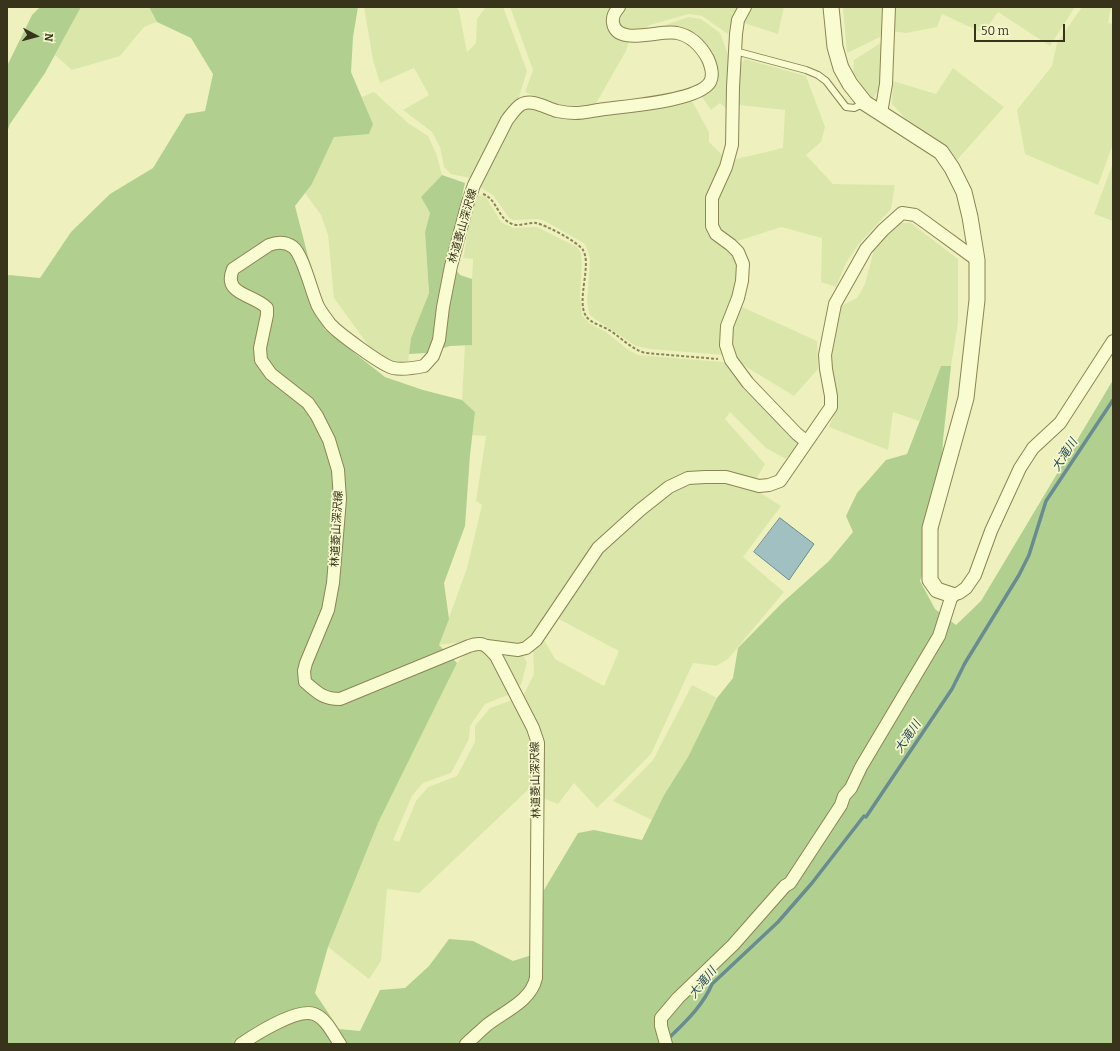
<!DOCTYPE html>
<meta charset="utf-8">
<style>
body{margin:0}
#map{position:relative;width:1120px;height:1051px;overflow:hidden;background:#eef1bd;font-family:Bitter,serif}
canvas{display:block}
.frame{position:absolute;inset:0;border:8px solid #38341b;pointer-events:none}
.north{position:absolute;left:16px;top:16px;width:40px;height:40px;-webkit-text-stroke:3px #f5f8cd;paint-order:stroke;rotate:96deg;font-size:11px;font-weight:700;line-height:16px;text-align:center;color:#38341b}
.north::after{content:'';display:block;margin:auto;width:14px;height:18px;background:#38341b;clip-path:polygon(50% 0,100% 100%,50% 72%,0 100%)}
.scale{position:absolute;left:974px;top:24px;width:91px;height:18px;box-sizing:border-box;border:2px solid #38341b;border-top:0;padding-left:5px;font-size:12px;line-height:14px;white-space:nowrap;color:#38341b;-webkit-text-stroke:3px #f5f8cd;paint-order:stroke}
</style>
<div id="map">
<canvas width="1120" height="1051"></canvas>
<div class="frame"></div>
<div class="north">N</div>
<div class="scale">50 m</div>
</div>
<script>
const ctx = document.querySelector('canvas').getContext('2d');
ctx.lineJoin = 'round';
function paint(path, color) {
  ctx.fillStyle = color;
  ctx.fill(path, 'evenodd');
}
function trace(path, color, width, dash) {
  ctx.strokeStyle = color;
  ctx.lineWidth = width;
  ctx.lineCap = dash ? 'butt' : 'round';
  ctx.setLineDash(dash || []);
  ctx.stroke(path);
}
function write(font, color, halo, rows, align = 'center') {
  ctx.font = font + ' Bitter,"Noto Sans JP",serif';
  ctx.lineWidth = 3.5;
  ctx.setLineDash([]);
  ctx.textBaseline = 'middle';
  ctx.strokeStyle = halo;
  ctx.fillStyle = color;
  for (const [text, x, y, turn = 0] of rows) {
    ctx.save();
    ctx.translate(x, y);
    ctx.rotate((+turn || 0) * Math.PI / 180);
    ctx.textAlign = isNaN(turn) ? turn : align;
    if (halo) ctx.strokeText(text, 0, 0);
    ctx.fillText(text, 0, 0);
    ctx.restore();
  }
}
paint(new Path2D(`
 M81 7H149L157 22 144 27 120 56 72 70 55 55Z
 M364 7H456L459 11 467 52 476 43 477 19 485 8 503 7 527 71 518 100 475 179 451 174 444 167 440 147 432 132 403 110 429 95 414 68 380 83 373 60Z
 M510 7H613L609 10 608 26 616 36 629 41 626 51 595 105 560 106 525 92 533 70Z
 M625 7H738L733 15 728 34 702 16 689 14 650 25 640 32 621 30 617 23 619 15Z
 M753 7H784L778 34 744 23Z
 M843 7H885L882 36 847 53Z
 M896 7H1075L1050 46 998 12 983 33 942 14 937 27 906 33 892 31Z
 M1082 7H1111L1108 23 1113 24V144L1098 185 1025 154 1017 110 1052 66 1057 43Z
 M688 17 701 19 720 33 729 57 728 110 720 103 711 110 702 97 715 84 717 64 697 34 663 26Z
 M882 42 881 86 874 97H869L853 72 854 60Z
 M745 59 806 76 825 127 821 142 806 155 833 184 895 185 891 209 859 244 846 263 836 287 821 282 822 238 781 227 738 241 722 234 716 223 717 195 732 160 783 148 785 110 739 105 740 65Z
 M953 68 1004 107 957 160 906 119 892 104 893 81 936 94Z
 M374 92 408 123 428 136 436 153 442 175 421 197 430 213 425 232 429 293 411 338 408 365 397 366 376 356 334 298 328 235 321 215 305 193 313 182 334 137 373 124 362 97Z
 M692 101 709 132V142L725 158 710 227 736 254 740 268 725 355 650 349 636 346 595 319 589 314 587 302 590 258 585 244 545 221 537 219 514 220 509 218 493 195 478 186 518 113 524 108H662Z
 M1113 163V221L1094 214Z
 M475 194 486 197 501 222 513 228 537 227 577 247 581 253 582 262 580 295 582 315 589 323 606 332 630 351 638 355 723 362 732 367 799 442 786 459 766 448 730 412 725 419 765 464 756 479 736 474 713 472 635 508 529 640 516 647 480 640 439 645 467 568 482 505 476 501 486 436 472 435 475 412 462 400 465 345H472V279L473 259 463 258Z
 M897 223H911L958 259V323L951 366 941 367 919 421 893 412 888 450 829 427 837 408V392L831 363 833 340 841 306 857 298 865 284 875 246Z
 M740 306 817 341 818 369 794 396 735 360 730 343 732 325Z
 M723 481 756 490 781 506 743 557 784 592 728 659 716 666 693 663 651 754 597 808 574 783 558 804 540 797 538 731 522 698 534 674 533 649 544 640 555 659 604 686 619 651 557 618 600 554 660 500 676 489 694 483Z
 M475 649 485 650 510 694 485 704 470 726 469 739 451 773 423 783 412 796 393 840 399 842 416 801 428 787 457 776 475 742V726L490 708 512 700 530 735 531 787 419 893 387 889 381 961 369 979 328 947 378 823 457 663 466 653Z
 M508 653 522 654 527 662 521 685 515 686 501 659Z
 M692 685 717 698 688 757 664 795 652 820 613 801 653 760Z`), '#dbe7aa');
paint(new Path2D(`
 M40 7H81L45 73 10 124 7 132V66L32 15Z
 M149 7H358L353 37 351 72 373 124 369 134 334 137 312 184 295 206 316 287 324 329 385 377 423 390 462 400 475 412 470 455 465 526 444 583 449 619 439 645 457 663 378 823 328 947 315 993 339 1029 360 1031 380 990 405 988 429 966 449 939 473 941 513 961 538 953 544 890 578 833 594 830 642 840 664 795 688 757 717 698 733 678 738 648 782 603 829 561 853 532 846 516 857 493 886 460 907 454 941 366H951L943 440 939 528 920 581 935 609 956 625 981 601 1113 380V1044H7V276L9 275 40 278 71 232 110 194 153 168 186 114 205 111 213 74 191 38 157 22Z
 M442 175 465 183 448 259 460 275 472 279V345L450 346 426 353 409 354 411 338 429 293 425 232 430 213 421 197Z`), '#b1d090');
const water = new Path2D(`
 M780 518 814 544 789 580 754 552Z`);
paint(water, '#a1c0c2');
trace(water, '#688c90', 1);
trace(new Path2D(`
 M667 1040C683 1024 703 1006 712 984L778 922 812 883 864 816 866 817 952 689 965 663 1019 575 1029 555 1046 501 1113 400`), '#688c90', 3.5);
const service = new Path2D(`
 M735 51 806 70 818 75 826 81 846 107 854 108 865 103`);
const minor = new Path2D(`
 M745 7 738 20 736 34 733 87 732 145 726 167 712 198V226L716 234 731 245 738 252 743 264 742 281 738 298 727 326 726 345 731 360 748 383 797 434 807 442
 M881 113 886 84 889 7
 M487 646 518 650 526 648 536 640 598 548 640 510 669 487 688 478 705 477H726L759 486 769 485 780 481 831 407V396L826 369 825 355 835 304 866 249 883 230 902 213 915 215 925 222 977 260
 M241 1044C256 1034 297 1008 314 1014 326 1018 333 1034 340 1044
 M466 1044C473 1038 480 1031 487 1025 505 1011 531 1001 536 978L538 743 533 728 496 656C486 645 483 641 469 646L340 699C323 699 318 693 305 682L304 671 306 663 328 610 333 583 340 499 338 470 329 440 317 416 308 403 271 374 261 360 260 348 267 315V308C254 294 222 295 233 269L269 245C277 242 286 242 293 247 303 255 311 290 317 304 319 310 326 318 330 324 338 333 383 366 393 368 403 370 414 368 424 366L433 356 439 340 443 307 451 266 468 202 474 185 507 120C511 115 516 107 522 104 533 99 546 108 557 111 562 112 570 113 575 113 585 113 595 110 605 109 627 106 699 101 710 82 714 75 711 66 708 59 701 46 692 36 677 33 661 29 617 47 613 23 612 16 615 12 619 7
 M666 1044 661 1026V1018L678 998 733 945 785 886 790 883 841 805 844 796 851 788 861 767 939 636 952 595 959 593 966 588 975 575 991 531 1020 468 1033 448 1060 423 1113 341`);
const tertiary = new Path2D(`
 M831 7 835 47 841 68 850 84 865 103 941 152 952 168 964 192 970 217 977 260V300L966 398 930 528V580L937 590 952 595`);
trace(service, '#8a8555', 8);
trace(minor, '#8a8555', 14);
trace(tertiary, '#8a8555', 17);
trace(new Path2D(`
 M483 194C497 199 498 219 512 224 519 227 528 222 536 223 546 225 578 242 583 250 592 265 576 301 586 316 590 323 603 326 609 330 623 339 630 348 645 353L718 359`), '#8a8555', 2, [3, 2]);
trace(service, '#f9fbd1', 6);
trace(minor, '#f9fbd1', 12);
trace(tertiary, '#f9fbd1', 15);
write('11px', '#38341b', '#f5f8cd', [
 ["林道菱山深沢線",463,226,-74],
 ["林道菱山深沢線",337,529,-87],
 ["林道菱山深沢線",536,780,-91]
]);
write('italic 12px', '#294b59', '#f5f8cd', [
 ["大滝川",1065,455,-57],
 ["大滝川",908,737,-56],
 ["大滝川",703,983,-51]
]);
</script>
